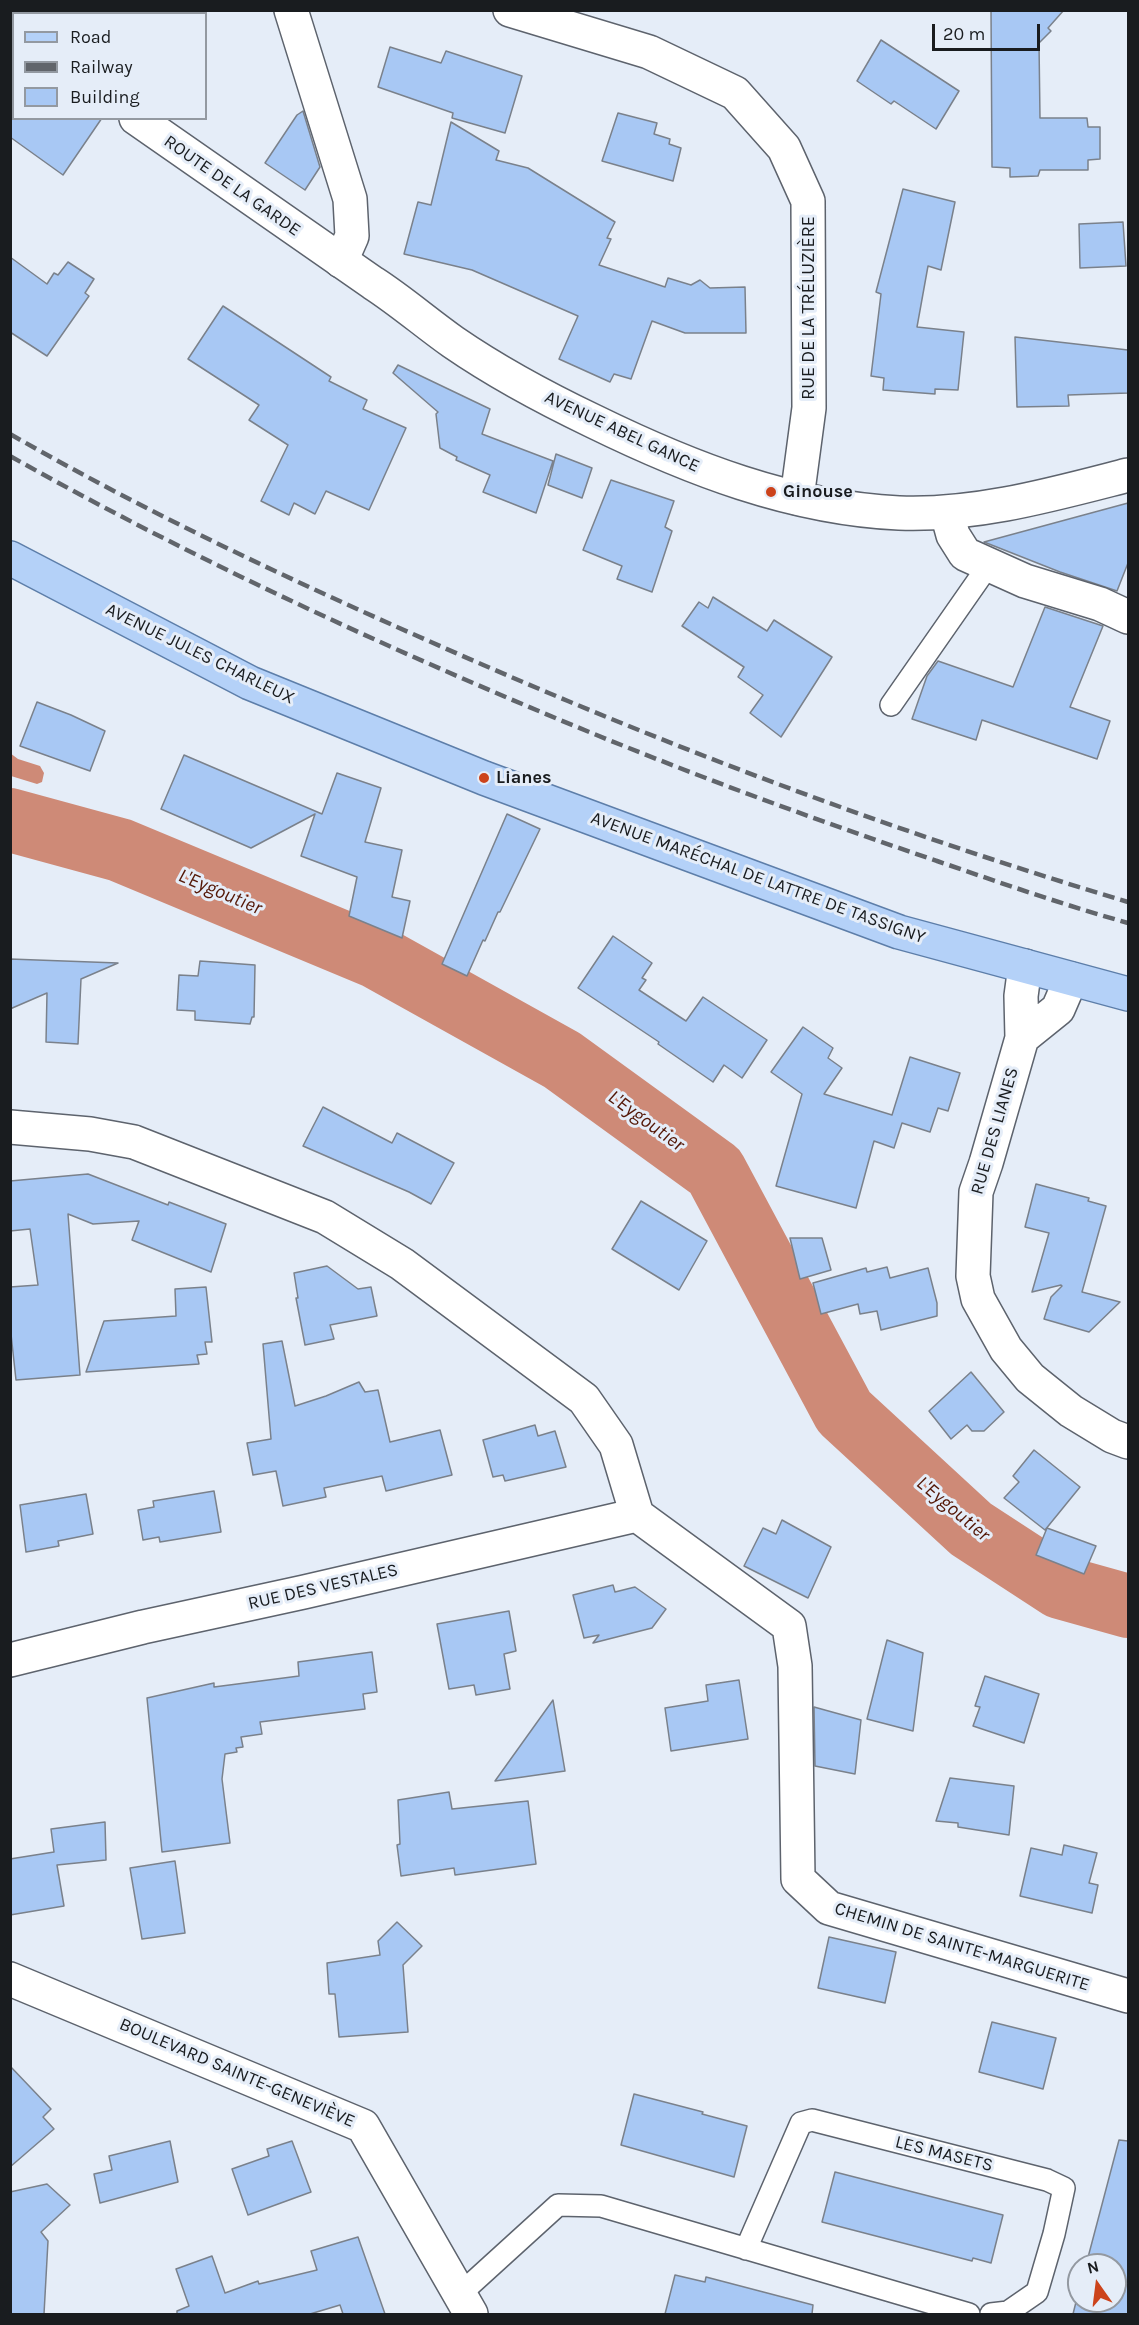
<!DOCTYPE html>
<meta charset="utf-8">
<style>
body{margin:0}
#map{position:relative;width:1139px;height:2325px;overflow:hidden;background:#e5edf8;font-family:Karla,sans-serif}
canvas{display:block}
.frame{position:absolute;inset:0;border:12px solid #191c1f;pointer-events:none}
.legend{position:absolute;left:12px;top:12px;width:195px;height:108px;box-sizing:border-box;background:#e5edf8;border:2px solid #9399a1;margin:0;padding:8px 10px;list-style:none;font-size:18px;color:#191c1f}
.legend li{display:flex;align-items:center;gap:12px;height:30px}
.legend b{width:30px;border:2px solid #9399a1}
.north{position:absolute;left:1067px;top:2253px;width:60px;height:60px;box-sizing:border-box;background:#e5edf8;border:2px solid #9399a1;border-radius:50%;rotate:346deg;font-size:16px;font-weight:700;line-height:24px;text-align:center;color:#191c1f}
.north::after{content:'';display:block;margin:auto;width:21px;height:27px;background:#cc431b;clip-path:polygon(50% 0,100% 100%,50% 72%,0 100%)}
.scale{position:absolute;left:932px;top:24px;width:108px;height:27px;box-sizing:border-box;border:3px solid #191c1f;border-top:0;padding-left:8px;font-size:18px;line-height:21px;white-space:nowrap;color:#191c1f;-webkit-text-stroke:4px #e5edf8;paint-order:stroke}
</style>
<div id="map">
<canvas width="1139" height="2325"></canvas>
<div class="frame"></div>
<ul class="legend">
<li><b style="height:8px;background:#b4d1f8"></b>Road</li>
<li><b style="height:8px;background:#61656b"></b>Railway</li>
<li><b style="height:16px;background:#a8c8f4"></b>Building</li>
</ul>
<div class="north">N</div>
<div class="scale">20 m</div>
</div>
<script>
const ctx = document.querySelector('canvas').getContext('2d');
ctx.lineJoin = 'round';
function paint(path, color) {
  ctx.fillStyle = color;
  ctx.fill(path, 'evenodd');
}
function trace(path, color, width, dash) {
  ctx.strokeStyle = color;
  ctx.lineWidth = width;
  ctx.lineCap = dash ? 'butt' : 'round';
  ctx.setLineDash(dash || []);
  ctx.stroke(path);
}
function write(font, color, halo, rows, align = 'center') {
  ctx.font = font + ' Karla,sans-serif';
  ctx.lineWidth = 6;
  ctx.setLineDash([]);
  ctx.textBaseline = 'middle';
  ctx.strokeStyle = halo;
  ctx.fillStyle = color;
  for (const [text, x, y, turn = 0] of rows) {
    ctx.save();
    ctx.translate(x, y);
    ctx.rotate((+turn || 0) * Math.PI / 180);
    ctx.textAlign = isNaN(turn) ? turn : align;
    if (halo) ctx.strokeText(text, 0, 0);
    ctx.fillText(text, 0, 0);
    ctx.restore();
  }
}
paint(new Path2D(`
 M10 753 18 759 40 766 44 773 42 782 37 784 11 776Z`), '#ce8a77');
trace(new Path2D(`
 M10 820 120 850 377 957 562 1060 715 1171 844 1412 971 1529 1060 1587 1128 1606`), '#ce8a77', 64);
const building = new Path2D(`
 M991 10H1064L1048 28 1051 31 1039 43 1040 118H1087L1088 127H1100V159L1088 160V170H1040L1038 176 1010 177V168L992 167Z
 M881 40 959 91 936 129 894 101 891 104 857 81Z
 M390 47 441 63 446 51 522 76 505 133 452 118 453 113 378 87Z
 M303 111 320 167 305 190 265 163 297 115Z
 M618 113 657 123 654 134 670 139 669 144 681 148 673 181 602 161Z
 M10 118H102L63 175 10 137Z
 M451 122 499 151 496 160 528 168 615 222 607 238 611 239 599 265 665 287 668 278 691 285 700 280 710 288 745 287 746 333H685L652 321 631 379 614 374 610 382 559 359 578 316 472 270 404 254 418 202 431 205Z
 M903 189 955 202 941 270 928 266 917 327 964 332 958 390 935 389V394L883 390 884 378 871 376 881 294 876 292Z
 M1123 222 1126 266 1080 268 1079 224Z
 M10 257 47 284 54 273 58 275 68 262 94 279 85 293 89 296 47 356 10 332Z
 M223 306 331 377 329 381 367 400 363 409 406 428 369 510 326 491 315 514 294 503 289 515 261 501 288 445 249 420 259 405 188 359Z
 M1015 337 1128 350V393L1068 395 1069 406 1017 407Z
 M398 365 490 409 482 434 553 461 536 513 483 492 490 475 456 460 457 457 440 448 436 414 438 412 393 373Z
 M556 454 592 468 582 498 548 485Z
 M611 480 674 501 665 527 672 531 652 592 617 579 622 566 583 550Z
 M1128 503V563L1117 591 1060 572 984 542Z
 M713 597 767 631 774 620 832 657 781 737 750 713 763 695 738 677 744 667 682 626 699 602 708 608Z
 M1045 607 1103 626 1070 707 1110 721 1097 759 982 720 976 740 912 719 927 676 938 661 1013 687Z
 M37 702 71 715 105 731 90 771 20 746Z
 M184 755 322 814 337 773 381 788 365 842 402 850 392 897 410 901 402 938 349 916 357 877 301 856 315 814 251 848 161 809Z
 M507 814 540 829 500 912H498L485 941 483 940 467 976 442 964Z
 M613 936 652 963 642 978 646 980 639 990 686 1021 703 997 767 1040 742 1078 724 1065 713 1082 658 1044 659 1042 578 988Z
 M10 959 118 963 81 979 78 1044 46 1042 47 993 10 1009Z
 M200 961 255 965 254 1017H252L250 1024 195 1020V1011L177 1010 179 975 198 976Z
 M803 1027 833 1048 828 1058 842 1068 824 1094 892 1115 910 1057 960 1073 948 1111 938 1108 930 1132 902 1123 894 1148 874 1141 856 1208 776 1186 802 1094 771 1072Z
 M323 1107 392 1143 397 1133 454 1163 431 1204 409 1192 303 1146Z
 M88 1174 168 1205 169 1202 226 1224 211 1272 132 1240 139 1221 93 1224 68 1214 80 1375 16 1380 10 1325V1287L38 1285 30 1229 10 1231V1181Z
 M1036 1184 1089 1198 1088 1201 1106 1206 1082 1292 1120 1302 1089 1332 1044 1319 1051 1297 1062 1286 1061 1285 1032 1292 1049 1233 1025 1227Z
 M641 1201 707 1241 679 1290 612 1249Z
 M790 1238H822L831 1270 800 1279Z
 M327 1266 358 1289 371 1287 377 1316 330 1325 334 1339 305 1345 296 1298H298L294 1273Z
 M887 1267 890 1278 928 1268 937 1303V1316L881 1330 877 1311 860 1314 858 1304 821 1314 813 1283 866 1268 867 1272Z
 M206 1287 212 1342H205L207 1354 197 1355 199 1364 86 1372 104 1321 176 1316 175 1289Z
 M282 1341 295 1406 326 1396 359 1382 365 1392 378 1390 390 1442 440 1430 452 1475 386 1491 382 1476 324 1488 326 1497 283 1506 276 1471 253 1475 247 1443 271 1439 263 1344Z
 M971 1372 1004 1412 984 1431H972L967 1425 951 1439 929 1411Z
 M535 1425 538 1436 555 1431 566 1467 505 1481 503 1475 493 1477 483 1440Z
 M1034 1450 1080 1487 1045 1530 1004 1498 1019 1482 1013 1476Z
 M214 1491 221 1532 160 1542 159 1537 143 1540 138 1510 154 1507 153 1501Z
 M86 1494 93 1534 58 1541 59 1546 26 1552 20 1505Z
 M782 1520 831 1547 808 1598 744 1566 763 1528 776 1534Z
 M1047 1528 1096 1546 1084 1574 1036 1555Z
 M613 1585 615 1592 635 1587 666 1609 652 1628 593 1643 599 1635 584 1638 573 1595Z
 M509 1611 516 1651 504 1654 510 1689 476 1695 474 1685 449 1689 437 1624Z
 M887 1640 923 1653 913 1731 867 1719Z
 M372 1652 377 1692 363 1694 365 1709 260 1722 262 1734 241 1737 243 1747 236 1748 237 1752 225 1754 222 1779 230 1843 162 1852 147 1698 214 1683V1687L299 1676 298 1662Z
 M985 1676 1039 1694 1024 1743 973 1726 980 1707 975 1706Z
 M739 1680 748 1739 671 1751 665 1708 708 1701 706 1685Z
 M553 1700 565 1771 495 1781Z
 M814 1707 861 1720 855 1774 815 1766Z
 M950 1778 1014 1786 1009 1835 958 1827V1823L936 1821Z
 M449 1792 452 1809 528 1801 536 1864 455 1875 454 1868 401 1876 397 1845 400 1844 398 1800Z
 M105 1822 106 1860 57 1865 64 1906 10 1915V1859L54 1852 51 1829Z
 M1064 1845 1097 1853 1089 1883 1098 1885 1092 1913 1020 1896 1031 1848 1062 1855Z
 M175 1861 185 1933 142 1939 130 1868Z
 M397 1922 422 1946 403 1965 408 2032 339 2037 335 1994H329L327 1963 380 1955 378 1941Z
 M829 1937 896 1952 885 2003 818 1988Z
 M992 2022 1056 2038 1043 2089 979 2072Z
 M10 2066 51 2109 43 2117 54 2129 10 2167Z
 M634 2094 703 2112 702 2114 747 2126 734 2177 621 2145Z
 M1119 2140 1128 2141V2314H1073L1079 2290V2301H1115V2265H1086Z
 M170 2141 178 2182 100 2203 94 2174 112 2170 109 2156Z
 M292 2141 311 2192 248 2215 232 2169 269 2156 267 2149Z
 M835 2172 1003 2215 991 2263 973 2258 972 2261 822 2222Z
 M47 2184 70 2205 41 2232 48 2241 44 2314H10V2192Z
 M358 2237 385 2314H343L340 2305 310 2314H177V2311L189 2306 176 2269 212 2256 225 2293 258 2281 259 2284 317 2270 311 2251Z
 M675 2275 705 2282 706 2277 813 2305 812 2314H665Z`);
paint(building, '#a8c8f4');
trace(building, '#7a818b', 1.5);
const lane = new Path2D(`
 M891 705 988 566
 M746 2249 801 2123 812 2120 1047 2180 1064 2188 1054 2234 1037 2292 1008 2312 991 2314
 M459 2295 558 2205 601 2206 969 2314`);
const street = new Path2D(`
 M291 10 350 199 352 236 341 261
 M510 10 649 52 735 93 784 148 808 201 809 408 797 498
 M947 513 953 535 965 554 1025 581 1100 604 1128 617
 M1025 966 1021 996 1022 1038 986 1163 976 1192 973 1276 978 1299 1006 1349 1030 1378 1071 1411 1112 1436 1128 1442
 M1022 1038 1058 1009 1071 979
 M10 1127 90 1134 134 1142 325 1217 402 1264 584 1399 616 1445 637 1515 789 1626 795 1666 798 1879 829 1908 1128 1996
 M10 1660 143 1627 304 1592 637 1515
 M10 1979 363 2126 471 2314`);
const secondary = new Path2D(`
 M10 31 14 33
 M136 118C215 173 294 228 373 283 401 301 426 323 453 342 498 373 545 398 593 421 689 468 791 508 899 513 977 516 1054 494 1128 475`);
const primary = new Path2D(`
 M10 558 250 683 484 778 899 932 1128 994`);
trace(lane, '#5d636d', 24);
trace(street, '#5d636d', 36);
trace(secondary, '#5d636d', 36);
trace(primary, '#5d7ea9', 36);
trace(lane, '#fff', 21);
trace(street, '#fff', 33);
trace(secondary, '#fff', 33);
trace(primary, '#b4d1f8', 33);
trace(new Path2D(`
 M10 434C146 512 288 579 431 642 658 743 891 831 1128 902
 M10 456C193 559 384 647 577 727 696 776 816 820 937 861 1001 883 1064 905 1128 923`), '#61656b', 4.5, [12, 6]);
for (const [x, y, r, color] of [
 [771,492,6,"#cc431b"],
 [484,778,6,"#cc431b"]
]) {
  const dot = new Path2D();
  dot.arc(x, y, r, 0, 2 * Math.PI);
  ctx.fillStyle = color;
  ctx.fill(dot);
  trace(dot, '#e5edf8', 2);
}
write('18px', '#191c1f', '#e5edf8', [
 ["ROUTE DE LA GARDE",232,186,35],
 ["RUE DE LA TRÉLUZIÈRE",809,308,-90],
 ["AVENUE ABEL GANCE",622,432,25],
 ["AVENUE JULES CHARLEUX",200,654,26],
 ["AVENUE MARÉCHAL DE LATTRE DE TASSIGNY",758,878,20],
 ["RUE DES LIANES",995,1131,-74],
 ["RUE DES VESTALES",323,1587,-13],
 ["CHEMIN DE SAINTE-MARGUERITE",962,1947,17],
 ["BOULEVARD SAINTE-GENEVIÈVE",237,2073,23],
 ["LES MASETS",944,2154,14]
]);
write('bold 18px', '#191c1f', '#e5edf8', [
 ["Ginouse",783,492],
 ["Lianes",496,778]
], 'left');
write('italic 20px', '#531605', '#e5edf8', [
 ["L'Eygoutier",220,892,23],
 ["L'Eygoutier",646,1121,36],
 ["L'Eygoutier",953,1509,40]
]);
</script>
